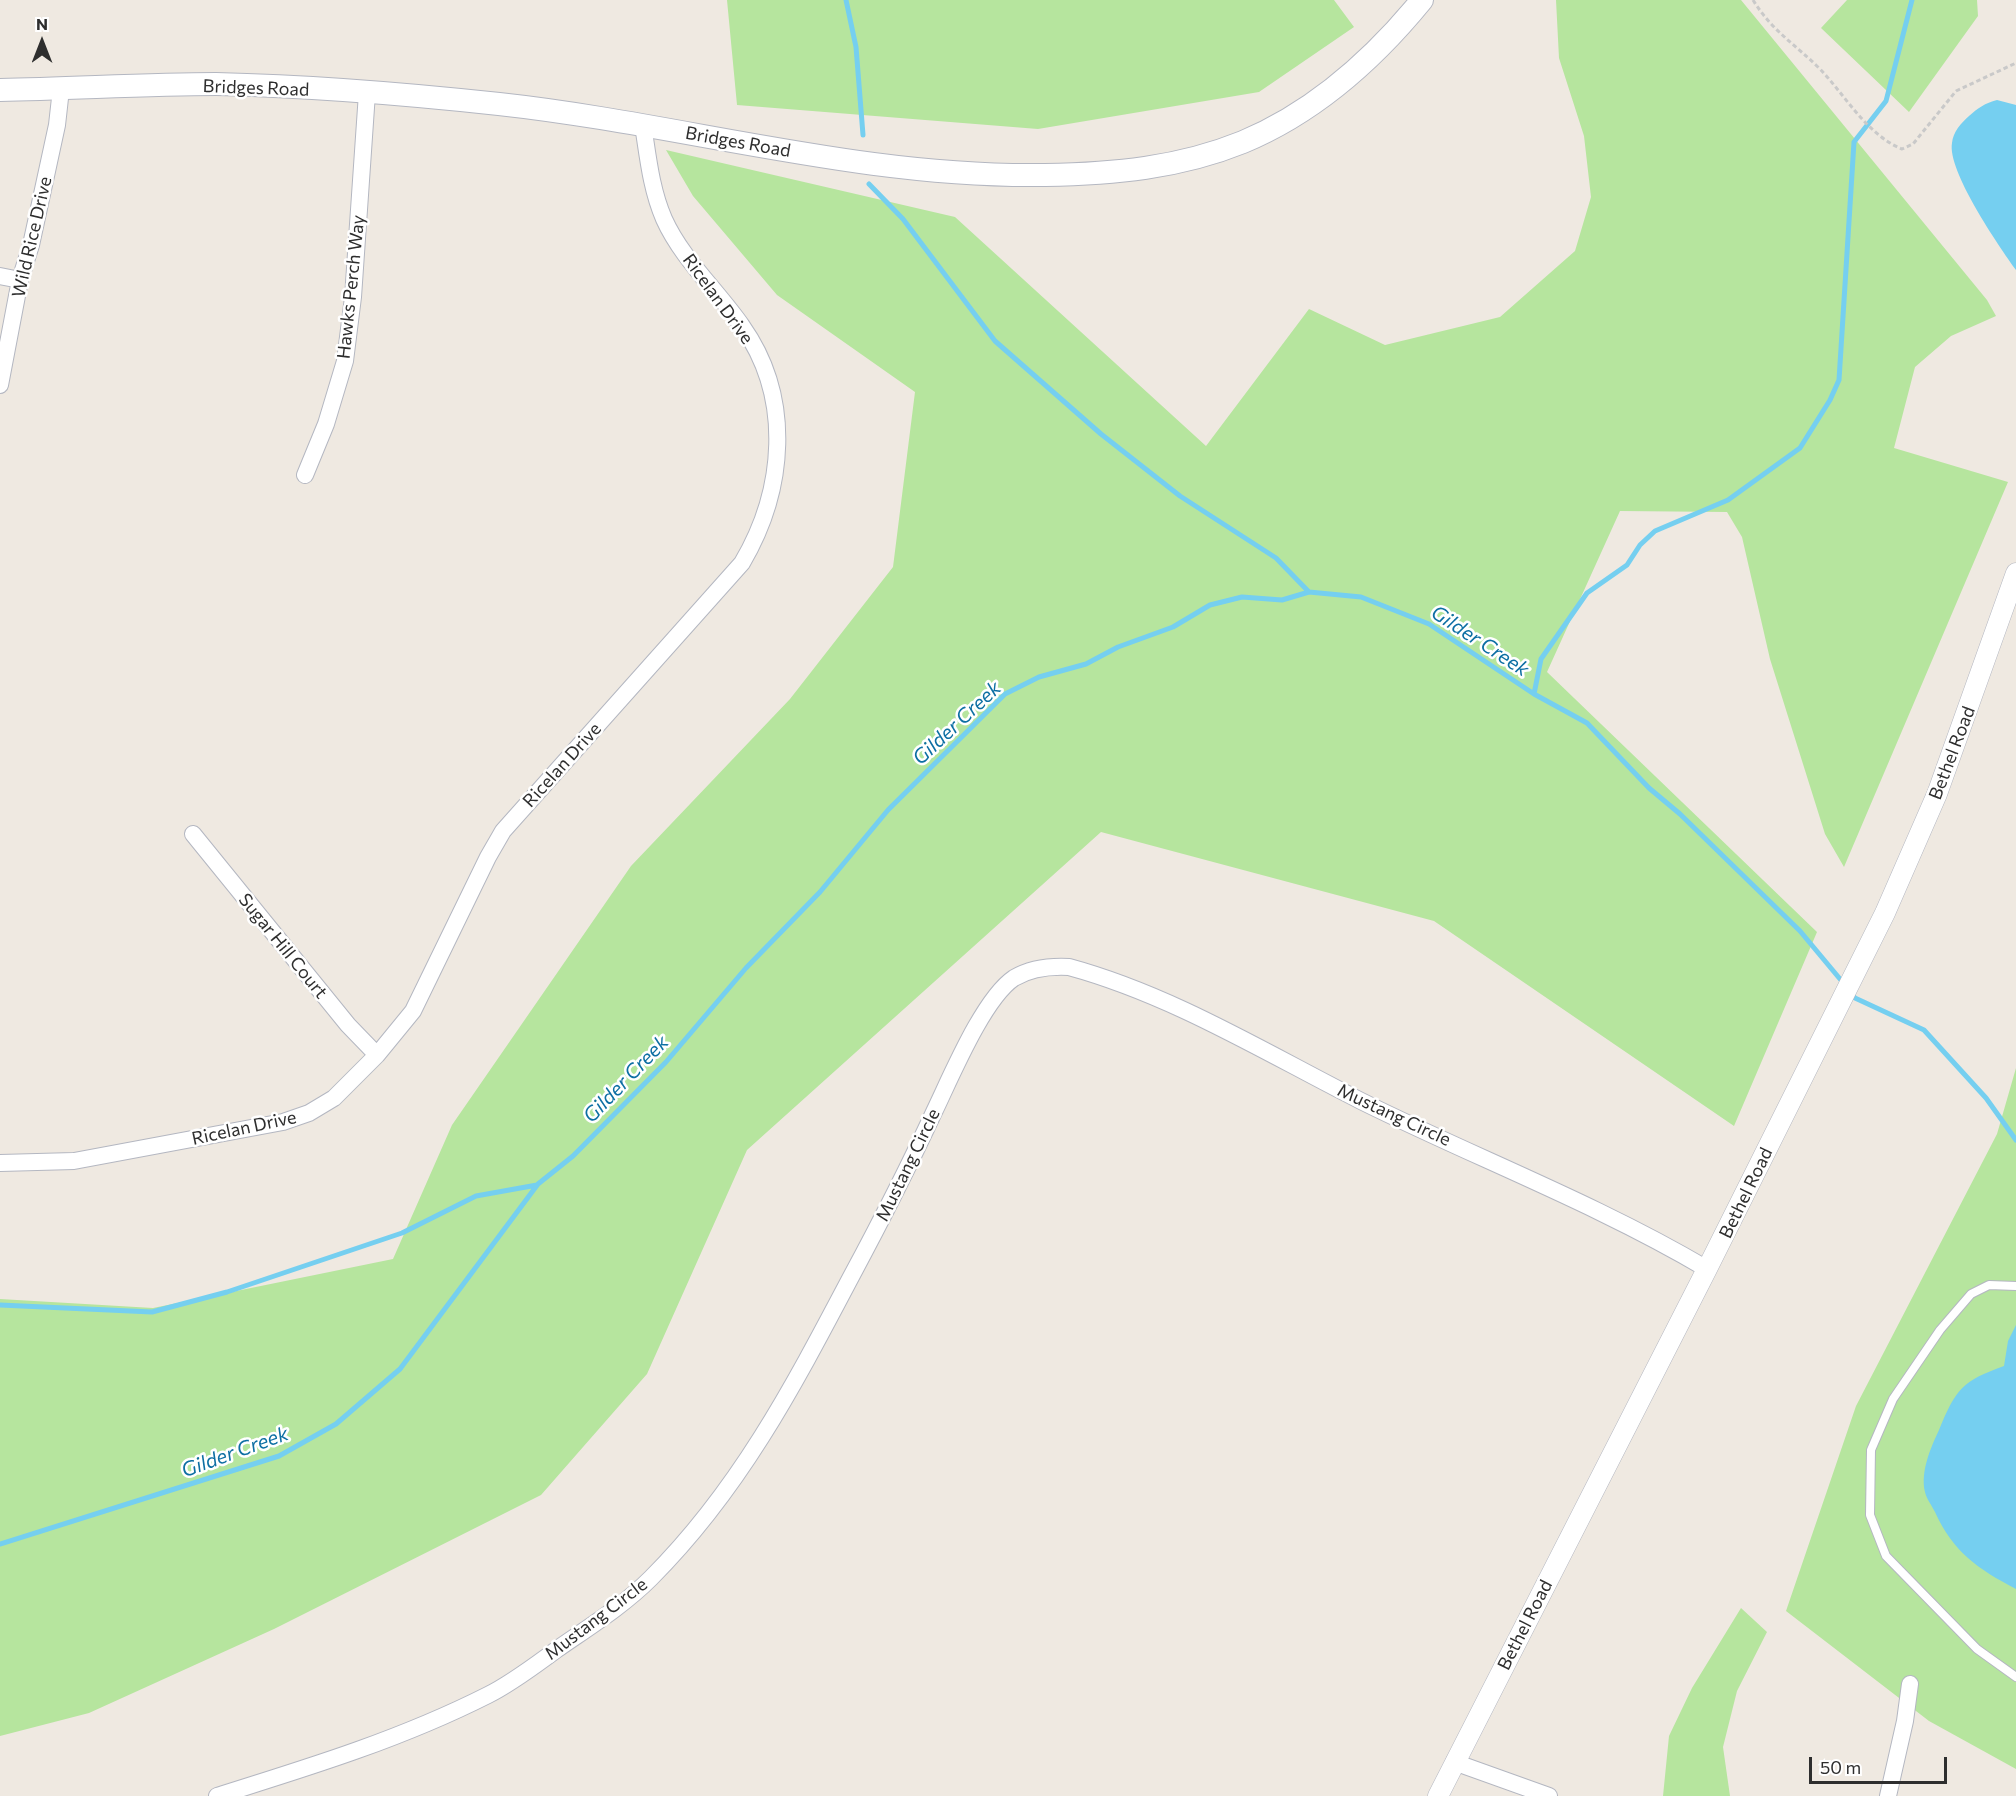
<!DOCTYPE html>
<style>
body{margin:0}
#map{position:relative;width:2016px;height:1796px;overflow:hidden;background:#efe9e1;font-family:Commissioner,sans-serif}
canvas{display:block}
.north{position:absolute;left:12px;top:12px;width:60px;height:60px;-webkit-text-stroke:4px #fff;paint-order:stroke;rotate:0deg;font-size:16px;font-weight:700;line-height:24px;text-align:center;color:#2e2e2e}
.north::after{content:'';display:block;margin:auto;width:21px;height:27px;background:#2e2e2e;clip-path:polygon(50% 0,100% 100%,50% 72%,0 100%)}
.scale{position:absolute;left:1809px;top:1757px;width:138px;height:27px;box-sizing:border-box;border:3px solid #2e2e2e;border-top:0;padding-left:8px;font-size:18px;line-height:21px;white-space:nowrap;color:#2e2e2e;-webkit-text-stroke:4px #fff;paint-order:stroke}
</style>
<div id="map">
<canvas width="2016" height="1796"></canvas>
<div class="north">N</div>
<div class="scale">50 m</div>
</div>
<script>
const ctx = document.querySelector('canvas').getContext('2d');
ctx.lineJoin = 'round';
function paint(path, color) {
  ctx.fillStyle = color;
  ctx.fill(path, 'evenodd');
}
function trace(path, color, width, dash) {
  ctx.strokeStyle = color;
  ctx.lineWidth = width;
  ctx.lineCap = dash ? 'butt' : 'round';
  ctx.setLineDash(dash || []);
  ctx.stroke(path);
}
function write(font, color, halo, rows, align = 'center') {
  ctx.font = font + ' Commissioner,sans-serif';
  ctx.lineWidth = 5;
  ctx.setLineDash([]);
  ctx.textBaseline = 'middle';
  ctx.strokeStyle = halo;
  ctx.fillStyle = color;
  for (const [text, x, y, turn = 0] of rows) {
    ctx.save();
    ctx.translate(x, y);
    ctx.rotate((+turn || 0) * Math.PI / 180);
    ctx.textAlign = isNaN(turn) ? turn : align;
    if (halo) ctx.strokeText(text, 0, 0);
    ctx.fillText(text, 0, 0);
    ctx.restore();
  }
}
paint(new Path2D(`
 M727 0H1334L1354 27 1259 92 1038 129 737 105Z
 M1556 0H1741L1987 300 1996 316 1951 336 1915 367 1894 448 2008 482 1844 867 1825 834 1770 659 1742 537 1727 512 1620 511 1547 672 1817 932 1734 1126 1434 921 1101 832 747 1150 647 1374 541 1495 274 1629 89 1713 0 1736V1299L153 1308 393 1259 452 1125 631 866 790 699 893 567 915 392 777 295 693 196 666 150 955 217 1206 446 1309 309 1385 345 1500 317 1575 251 1591 197 1584 136 1559 58Z
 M1847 0H1977L1978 16 1909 112 1821 28Z
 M2016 1068V1769L1929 1721 1786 1611 1856 1406 1997 1134Z
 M1741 1608 1767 1632 1737 1691 1723 1747 1730 1796H1663L1669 1736 1692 1688Z`), '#b6e59e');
paint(new Path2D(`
 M1997 100 2016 105V270C1999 246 1947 171 1952 143 1953 132 1961 123 1969 116 1978 108 1985 103 1997 100Z
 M2016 1325V1589C1978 1569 1953 1552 1935 1512 1932 1506 1926 1498 1925 1492 1920 1472 1931 1447 1939 1430 1956 1389 1962 1381 2004 1366L2008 1341Z`), '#75cff0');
trace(new Path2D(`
 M846 0 856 47 863 135
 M869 184 903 219 995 341 1101 434 1180 496 1276 558 1309 592
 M1534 694 1541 659 1587 593 1627 565 1640 545 1655 531 1728 500 1800 448 1830 400 1839 380 1854 142 1886 101 1912 0
 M1851 993 1855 998 1924 1030 1986 1098 2016 1140
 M0 1305 152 1312 227 1292 402 1233 476 1196 537 1185
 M0 1544 279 1456 336 1424 400 1369 538 1184 573 1156 666 1062 746 968 820 892 888 810 1005 694 1039 677 1086 664 1118 647 1173 627 1210 605 1242 597 1282 600 1309 592 1361 597 1429 624 1534 694 1587 723 1649 788 1680 814 1800 931 1845 985`), '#75cff0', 5);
const service = new Path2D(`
 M2016 1286 1989 1285 1971 1294 1940 1330 1893 1399 1871 1450 1870 1515 1886 1556 1977 1649 2016 1677`);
const minor = new Path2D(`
 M0 276 20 280
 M0 385 20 280 31 245 57 125 61 89
 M305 475 326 424 345 361 353 297 367 93
 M193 834 348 1025 377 1055
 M0 1163 74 1161 283 1122 309 1113 334 1098 377 1055 413 1011 488 857 503 831 742 563C785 490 793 398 742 326 717 290 682 259 664 219 651 189 648 157 643 125
 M1454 1762 1549 1796
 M217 1796C310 1767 401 1739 488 1695 512 1683 534 1666 556 1650 589 1627 623 1606 651 1578 740 1489 794 1385 852 1275 881 1221 908 1168 934 1112 951 1077 983 999 1014 978 1031 968 1050 966 1069 967 1172 995 1266 1053 1361 1101 1476 1158 1597 1204 1707 1269
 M1888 1796 1905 1721 1910 1684`);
const tertiary = new Path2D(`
 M1438 1796 1707 1269 1885 913 1937 794 2016 573`);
const secondary = new Path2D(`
 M0 90C72 89 144 84 216 84 310 86 406 94 499 104 682 124 860 178 1045 175 1113 174 1179 168 1243 142 1315 112 1373 60 1422 0`);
trace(service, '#b4b7c1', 10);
trace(minor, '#b4b7c1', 18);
trace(tertiary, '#b4b7c1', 21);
trace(secondary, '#b4b7c1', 24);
trace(new Path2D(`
 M1753 0C1772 31 1796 45 1820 69 1845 95 1867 135 1902 149L1913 144 1956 91 2016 63`), '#c9c9c9', 3, [4.5, 3]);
trace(service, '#fff', 8);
trace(minor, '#fff', 16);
trace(tertiary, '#fff', 20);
trace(secondary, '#fff', 22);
write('18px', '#2e2e2e', '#fff', [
 ["Bridges Road",256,88,2],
 ["Bridges Road",738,142,10],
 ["Wild Rice Drive",32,237,-77],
 ["Hawks Perch Way",351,287,-84],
 ["Ricelan Drive",718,299,54],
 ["Bethel Road",1952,753,-69],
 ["Ricelan Drive",562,765,-48],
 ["Sugar Hill Court",283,946,51],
 ["Mustang Circle",1394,1115,25],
 ["Ricelan Drive",244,1128,-12],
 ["Mustang Circle",908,1165,-64],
 ["Bethel Road",1746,1193,-64],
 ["Mustang Circle",596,1619,-37],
 ["Bethel Road",1525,1625,-63]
]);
write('italic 20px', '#0d6fa3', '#fff', [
 ["Gilder Creek",1480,641,33],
 ["Gilder Creek",957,723,-43],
 ["Gilder Creek",626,1079,-46],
 ["Gilder Creek",235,1452,-20]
]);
</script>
